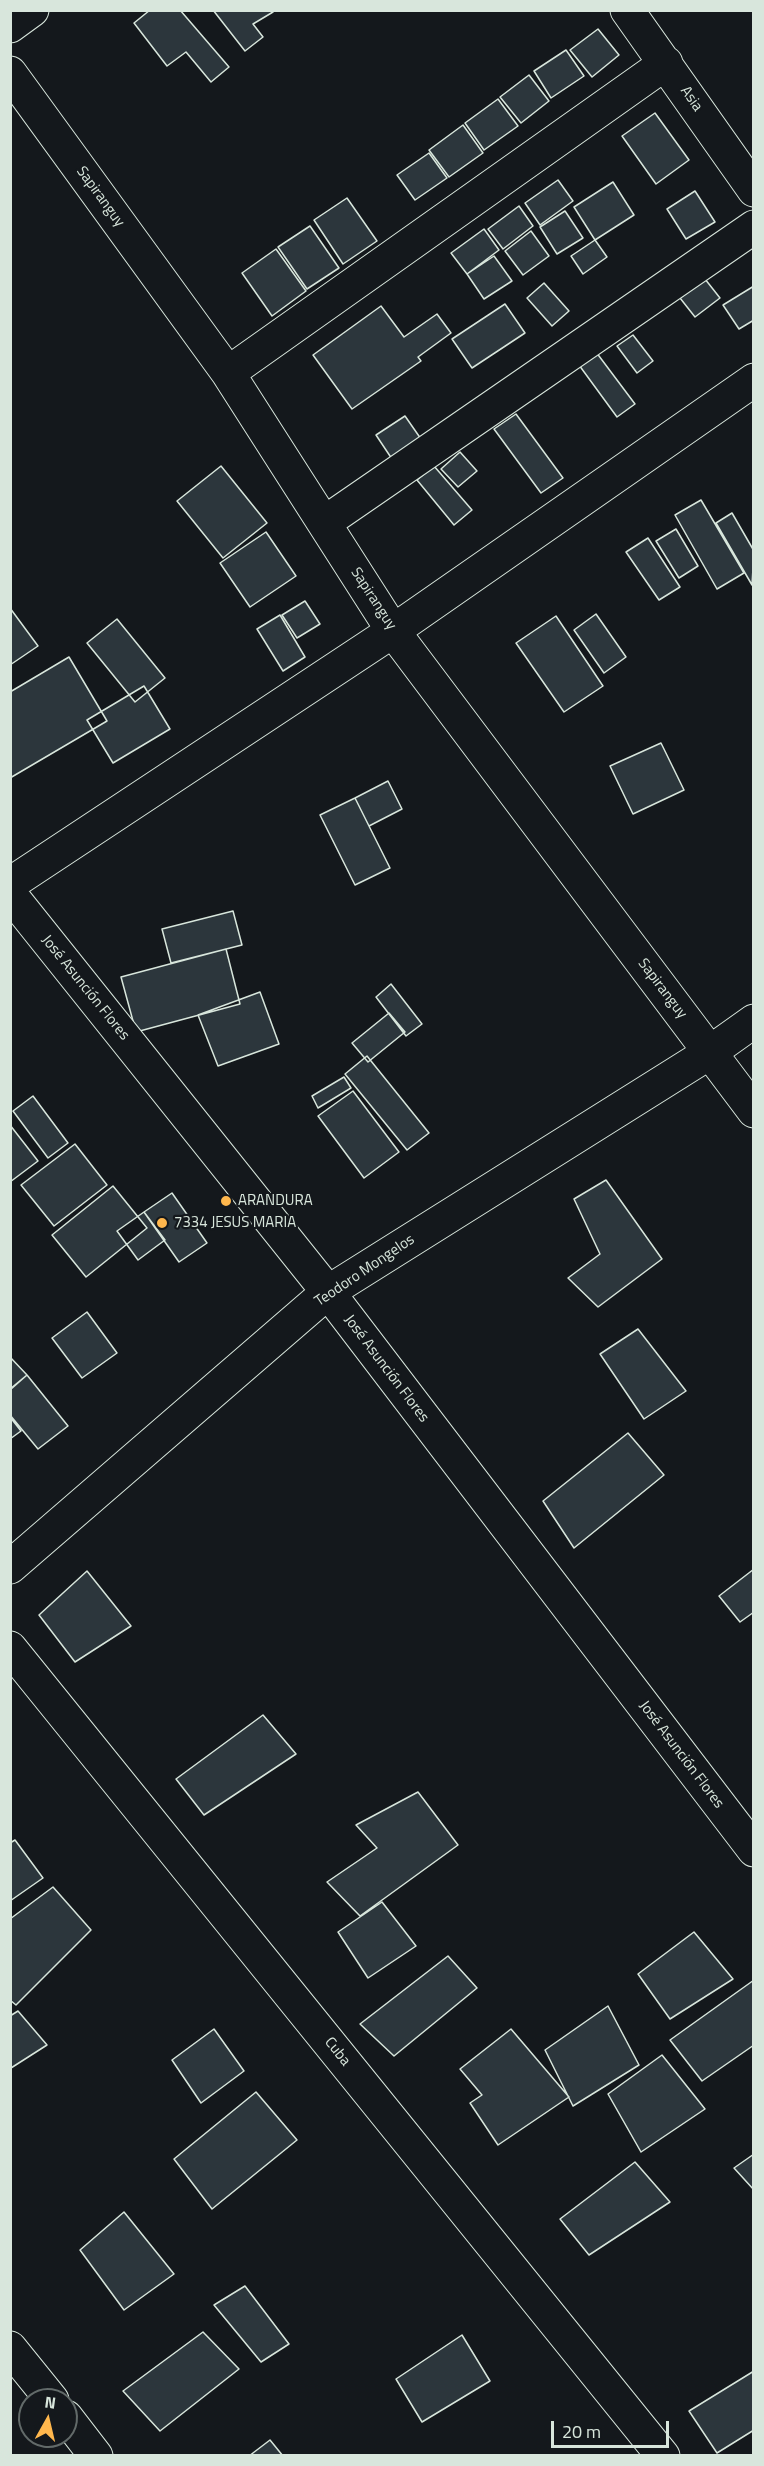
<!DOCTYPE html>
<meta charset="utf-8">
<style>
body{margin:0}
#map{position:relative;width:764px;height:2466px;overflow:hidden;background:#14181c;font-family:"Titillium Web",sans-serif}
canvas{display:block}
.frame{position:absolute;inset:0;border:12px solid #d8e6dc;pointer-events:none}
.north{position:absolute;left:18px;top:2388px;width:60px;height:60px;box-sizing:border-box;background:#14181c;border:2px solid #626a69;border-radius:50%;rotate:8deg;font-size:16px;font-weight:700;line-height:24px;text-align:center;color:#d8e6dc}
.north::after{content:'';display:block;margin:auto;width:21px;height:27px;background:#ffb74d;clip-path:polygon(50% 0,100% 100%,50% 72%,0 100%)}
.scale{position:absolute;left:551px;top:2421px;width:118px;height:27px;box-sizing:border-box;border:3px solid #d8e6dc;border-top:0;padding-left:8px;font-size:18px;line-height:21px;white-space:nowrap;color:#d8e6dc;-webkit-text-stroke:4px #14181c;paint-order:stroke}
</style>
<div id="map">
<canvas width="764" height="2466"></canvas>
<div class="frame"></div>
<div class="north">N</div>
<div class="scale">20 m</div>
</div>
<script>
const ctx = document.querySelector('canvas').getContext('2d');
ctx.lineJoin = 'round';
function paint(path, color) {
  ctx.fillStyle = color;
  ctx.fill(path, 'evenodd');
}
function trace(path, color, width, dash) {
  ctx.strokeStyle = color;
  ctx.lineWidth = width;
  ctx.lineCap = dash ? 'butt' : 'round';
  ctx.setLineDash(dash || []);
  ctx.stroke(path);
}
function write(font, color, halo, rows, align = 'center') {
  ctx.font = font + ' "Titillium Web",sans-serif';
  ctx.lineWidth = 4.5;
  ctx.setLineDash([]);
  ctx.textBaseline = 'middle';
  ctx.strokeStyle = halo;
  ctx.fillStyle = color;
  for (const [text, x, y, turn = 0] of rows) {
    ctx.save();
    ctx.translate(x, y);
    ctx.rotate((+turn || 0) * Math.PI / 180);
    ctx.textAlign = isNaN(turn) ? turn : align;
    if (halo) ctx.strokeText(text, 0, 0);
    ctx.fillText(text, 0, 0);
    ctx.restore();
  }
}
const building = new Path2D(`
 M150 10H180L229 67 211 82 186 52 167 66 134 23Z
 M213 10H272L273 12 253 24 263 37 245 51Z
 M598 29 619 55 592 77 570 50Z
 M566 50 584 76 551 98 534 71Z
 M529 75 549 101 521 123 500 97Z
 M498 99 518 126 484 150 465 123Z
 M655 113 689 160 656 184 622 136Z
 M463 125 483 153 449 177 429 150Z
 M429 153 447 178 415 200 397 175Z
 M558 180 573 201 540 225 525 203Z
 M613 182 634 215 595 240 574 207Z
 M695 191 715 222 686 239 667 209Z
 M347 198 377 241 343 264 314 220Z
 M519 206 533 226 503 249 488 229Z
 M565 211 583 238 557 254 540 227Z
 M310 226 339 268 307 289 278 247Z
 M484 229 499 250 467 274 451 253Z
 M531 231 549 256 523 275 505 251Z
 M595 240 607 257 583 274 571 256Z
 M276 249 306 291 272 316 242 273Z
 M494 256 512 281 484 299 467 274Z
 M705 279 720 298 695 317 680 298Z
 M544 283 569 311 552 326 527 298Z
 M754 286V320L739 329 723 305Z
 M505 304 525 333 472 368 452 339Z
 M381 306 404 337 437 314 451 333 418 357 421 361 352 409 313 355Z
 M633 335 653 361 637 373 617 346Z
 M596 352 635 404 617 417 579 365Z
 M516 414 563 478 541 493 494 429Z
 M405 416 421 439 392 459 376 435Z
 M460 452 477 471 458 487 441 469Z
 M221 466 267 523 223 558 177 501Z
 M434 466 472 510 454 525 417 480Z
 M701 500 744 573 717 589 675 515Z
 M732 513 754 551 752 585 716 523Z
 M676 529 698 566 679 578 656 541Z
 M266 532 296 576 250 607 220 563Z
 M648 538 680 587 659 600 626 552Z
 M305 601 320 624 297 638 282 615Z
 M10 608 38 646 10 665Z
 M596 614 626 657 604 673 574 630Z
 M280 615 305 657 283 671 257 629Z
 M556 616 603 686 564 712 516 643Z
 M117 619 165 678 135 702 87 643Z
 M69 657 107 721 10 778V692Z
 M144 686 170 729 113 763 87 720Z
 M661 743 684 790 633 814 610 766Z
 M388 781 402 809 369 826 355 798Z
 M355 798 390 868 355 885 320 815Z
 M233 911 242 945 171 963 162 929Z
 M226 949 240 1004 136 1032 121 977Z
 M391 984 422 1024 406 1036 376 997Z
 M260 992 279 1044 218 1066 198 1015Z
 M389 1013 405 1032 368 1062 352 1043Z
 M367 1056 429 1133 407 1150 345 1074Z
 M344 1077 351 1088 318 1108 312 1096Z
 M353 1091 399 1152 364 1178 318 1116Z
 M33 1096 68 1143 48 1158 13 1111Z
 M10 1125 38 1161 10 1182Z
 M75 1144 107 1185 54 1226 21 1185Z
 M606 1180 662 1259 598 1307 568 1278 600 1254 574 1199Z
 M113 1186 147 1228 86 1277 52 1235Z
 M172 1193 207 1243 179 1262 144 1212Z
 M144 1212 165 1240 138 1260 117 1231Z
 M87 1312 117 1353 82 1378 52 1338Z
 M638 1329 686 1391 644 1419 600 1354Z
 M10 1357 27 1375 10 1390Z
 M27 1375 68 1426 38 1449 10 1415V1389Z
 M10 1417 21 1431 10 1439Z
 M628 1433 664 1475 574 1548 543 1501Z
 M754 1569V1612L740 1622 719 1596Z
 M87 1571 131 1626 75 1662 39 1615Z
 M263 1715 296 1754 204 1815 176 1779Z
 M418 1792 458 1845 360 1916 327 1882 377 1848 356 1825Z
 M15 1840 43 1878 10 1901V1843Z
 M53 1887 91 1930 16 2005 10 2000V1919Z
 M382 1902 416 1946 368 1978 338 1932Z
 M694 1932 733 1979 670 2019 638 1974Z
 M448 1956 477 1988 394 2056 360 2024Z
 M754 1980V2045L702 2081 670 2040Z
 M608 2006 639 2065 573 2106 545 2050Z
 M18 2011 47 2045 11 2068 10 2016Z
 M214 2029 244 2071 201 2103 172 2060Z
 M511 2029 569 2097 498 2145 470 2103 482 2095 460 2069Z
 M662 2055 705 2109 641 2152 608 2094Z
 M256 2092 297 2140 212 2209 174 2159Z
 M754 2154V2190L734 2168Z
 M635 2162 670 2202 589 2255 560 2219Z
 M124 2212 174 2274 124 2310 80 2250Z
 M245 2286 289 2344 261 2362 214 2305Z
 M203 2332 239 2369 160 2431 123 2391Z
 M462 2335 490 2381 422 2422 396 2379Z
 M754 2371V2430L717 2453 689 2411Z
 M270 2440 283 2456H249Z`);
paint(building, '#2c363c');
trace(building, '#d8e6dc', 1.5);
const minor = new Path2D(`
 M627 10 754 190
 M10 26 32 10
 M10 73 228 373 393 631 754 1111
 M228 373 666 63
 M324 523 754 227
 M10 884 393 631 754 380
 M10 894 328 1292 754 1850
 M10 1567 328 1292 709 1053 754 1021
 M10 1648 663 2456
 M10 2348 52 2400
 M66 2417 96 2456`);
trace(minor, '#d8e6dc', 35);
trace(minor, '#14181c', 33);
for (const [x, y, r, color] of [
 [226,1201,6,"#ffb74d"],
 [162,1223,6,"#ffb74d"]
]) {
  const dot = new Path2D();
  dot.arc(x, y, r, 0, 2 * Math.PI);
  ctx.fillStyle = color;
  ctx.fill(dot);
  trace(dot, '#14181c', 2);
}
write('15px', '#d8e6dc', '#14181c', [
 ["Asia",691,99,55],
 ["Sapiranguy",100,197,54],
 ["Sapiranguy",373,599,57],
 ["José Asunción Flores",85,988,51],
 ["Sapiranguy",662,989,53],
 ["Teodoro Mongelos",365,1271,-34],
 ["José Asunción Flores",386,1369,53],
 ["José Asunción Flores",681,1755,53],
 ["Cuba",337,2052,51]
]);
write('15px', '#d8e6dc', '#14181c', [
 ["ARANDURA",238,1201],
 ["7334 JESUS MARIA",174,1223]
], 'left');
</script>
